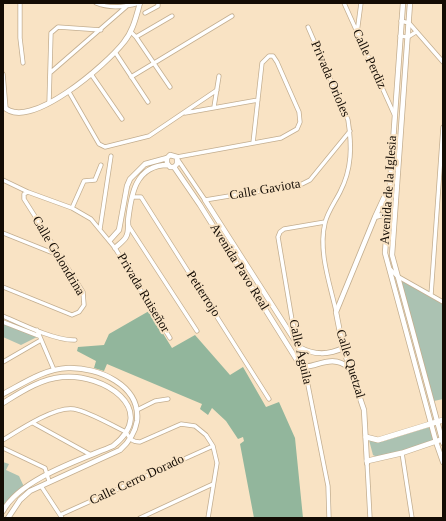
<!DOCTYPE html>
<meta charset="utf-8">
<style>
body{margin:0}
#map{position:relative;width:446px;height:521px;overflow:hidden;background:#f9e3c4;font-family:Georgia,serif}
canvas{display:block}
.frame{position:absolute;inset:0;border:4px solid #140c04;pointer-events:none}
</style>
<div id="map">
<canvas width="446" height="521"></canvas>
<div class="frame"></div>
</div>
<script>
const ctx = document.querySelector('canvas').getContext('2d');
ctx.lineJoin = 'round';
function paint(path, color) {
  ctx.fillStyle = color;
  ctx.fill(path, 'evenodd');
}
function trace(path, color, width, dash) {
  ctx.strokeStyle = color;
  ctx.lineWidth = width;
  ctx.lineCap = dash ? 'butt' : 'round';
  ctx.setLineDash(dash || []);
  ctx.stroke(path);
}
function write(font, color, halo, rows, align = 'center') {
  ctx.font = font + ' Georgia,serif';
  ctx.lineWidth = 4;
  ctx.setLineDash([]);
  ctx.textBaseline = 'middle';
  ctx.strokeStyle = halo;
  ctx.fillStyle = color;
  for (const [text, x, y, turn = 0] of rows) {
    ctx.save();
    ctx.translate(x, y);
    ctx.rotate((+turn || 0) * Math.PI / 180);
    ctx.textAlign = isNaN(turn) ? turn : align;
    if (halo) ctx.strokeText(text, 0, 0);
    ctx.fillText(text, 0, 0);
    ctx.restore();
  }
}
paint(new Path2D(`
 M398 279 443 304V399L434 401Z
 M3 324 37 337 21 345 3 337Z
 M430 427 434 441C422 446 383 462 373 455L369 440 381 442Z
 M3 462 9 464 6 470 19 476 25 489 3 510Z`), '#abc2b2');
paint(new Path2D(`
 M149 311 172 348 195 335 230 375 243 367 266 407 279 402 295 438 303 518H254L240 444 244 441 243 437 238 439 226 421 212 408 208 415 200 409 202 404 107 364 104 371 94 368 96 361 77 351 78 347 104 345 109 334Z`), '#92b69c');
const minor = new Path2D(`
 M20 3V38L23 63
 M96 3C110 9 125 7 139 3
 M344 3 394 114
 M145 13 158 6V3
 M401 21 409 23 443 62
 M308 27 348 120C352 146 352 169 340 192 335 202 327 213 325 223 318 251 330 284 336 311
 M131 32 136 37 170 87
 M357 33 361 3
 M400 36 408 37 416 32
 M136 37 172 16
 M115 52 148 102
 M51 72 127 6V3
 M3 74 6 109
 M91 74 122 119
 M131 77 232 16
 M69 92 99 144 105 147 149 136 217 90
 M49 103 51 33 58 27 101 30
 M214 107 219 76
 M185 113 258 100
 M177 157 281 138 297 129 300 122 299 112 277 62 273 56H269L262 63 253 143
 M178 160 205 200 302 184 310 180 350 131
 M3 180 28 192 72 208 91 219 115 248 170 338
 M132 197H141L269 399
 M72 208 84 181 95 180 101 165
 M325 222 284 229 280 232 278 237 292 320 307 380 328 486 329 518
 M128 225 197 331
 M100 229 111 156
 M3 233 58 255
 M390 269 397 276 443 302
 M3 287 72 315 79 312 84 305 83 292 24 199V194L28 192
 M431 295 443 127
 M3 316C21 324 56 341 75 340
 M3 322 39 336
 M37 330 54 370
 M3 362 41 340
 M137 410 155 401 168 399
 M33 423 91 455
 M3 440C19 430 55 406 74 409 90 412 111 425 126 432 130 439 132 442 140 442L181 424 195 426 206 435 213 446 217 463 208 518
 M3 448 45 468 49 481
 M402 453 412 518
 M367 463 370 518
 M41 486 62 518
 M60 515 213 446
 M140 518 213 484`);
const tertiary = new Path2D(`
 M403 3 385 253 436 442 443 462
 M410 3 392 255 443 443
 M3 106C28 134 108 63 124 42 133 31 136 17 140 3
 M174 167 200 205 300 365C312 372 330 351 349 368
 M205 200 299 347C313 355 329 355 343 348
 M375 217 382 215 387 219
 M110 240 119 230 127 186 130 179 145 164 167 158 170 155 177 157V164L174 167H170L167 163V158
 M115 248C119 244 124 241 126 237 129 232 128 226 128 221 131 195 135 165 168 165
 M3 394C24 383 44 369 68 368 98 367 141 385 137 421 135 433 129 442 120 450L30 491 20 500 8 518
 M3 403C21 392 40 379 62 377 103 373 160 409 113 446 80 460 20 479 3 511
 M367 463 364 410 343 348 336 312 375 217 387 191`);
const secondary = new Path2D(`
 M366 437 378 440 443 420
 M367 461 402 453 443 439`);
trace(minor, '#c3ae90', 5);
trace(tertiary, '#c3ae90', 6);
trace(secondary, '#c3ae90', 6);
trace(minor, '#fff', 3.5);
trace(tertiary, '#fff', 4.5);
trace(secondary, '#fff', 5);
write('13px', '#140c04', '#f9e3c4', [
 ["Calle Perdiz",369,59,65],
 ["Privada Orioles",330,79,67],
 ["Calle Gaviota",265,190,-10],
 ["Avenida de la Iglesia",389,190,-86],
 ["Calle Golondrina",58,256,59],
 ["Avenida Pavo Real",239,267,58],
 ["Privada Ruiseñor",143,293,59],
 ["Petierrojo",203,294,57],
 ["Calle Águila",300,352,77],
 ["Calle Quetzal",350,364,73],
 ["Calle Cerro Dorado",137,480,-25]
]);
</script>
